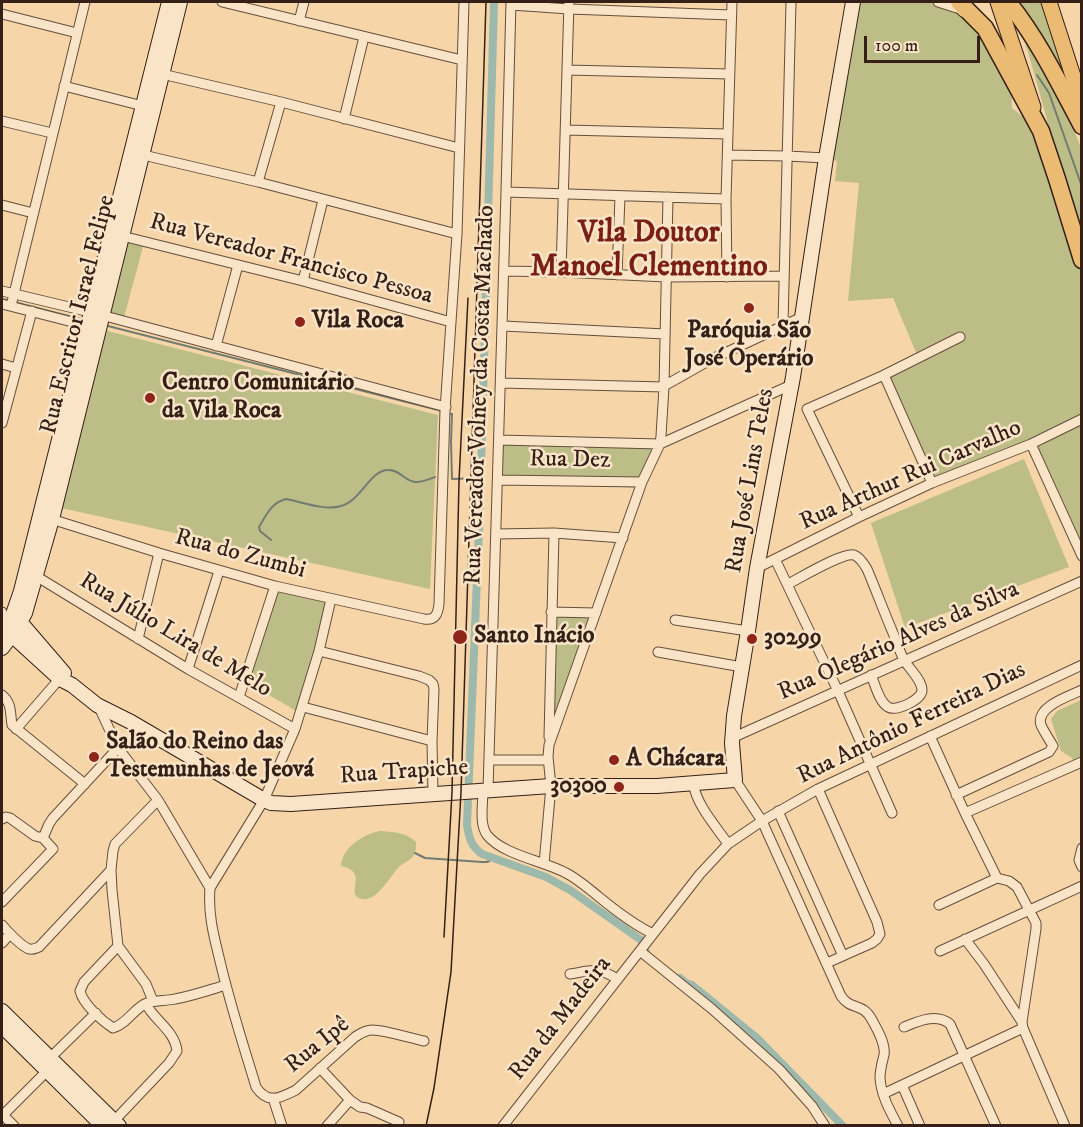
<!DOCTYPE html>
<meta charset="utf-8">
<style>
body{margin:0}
#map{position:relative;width:1083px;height:1127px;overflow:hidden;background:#f6d6a9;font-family:"IM FELL DW Pica",serif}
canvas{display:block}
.frame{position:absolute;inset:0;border:3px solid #342017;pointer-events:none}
.scale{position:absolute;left:864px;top:36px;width:116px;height:27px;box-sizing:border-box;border:3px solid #342017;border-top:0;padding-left:8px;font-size:18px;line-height:21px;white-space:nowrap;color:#342017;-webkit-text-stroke:4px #f9e4c7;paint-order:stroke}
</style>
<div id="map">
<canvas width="1083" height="1127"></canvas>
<div class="frame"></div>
<div class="scale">100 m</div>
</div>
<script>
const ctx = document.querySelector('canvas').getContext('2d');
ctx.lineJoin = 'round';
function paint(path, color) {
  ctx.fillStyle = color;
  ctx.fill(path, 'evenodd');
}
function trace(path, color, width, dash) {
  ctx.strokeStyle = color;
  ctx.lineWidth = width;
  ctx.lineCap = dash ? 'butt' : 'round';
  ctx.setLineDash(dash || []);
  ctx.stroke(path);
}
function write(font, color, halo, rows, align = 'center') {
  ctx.font = font + ' "IM FELL DW Pica",serif';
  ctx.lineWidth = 5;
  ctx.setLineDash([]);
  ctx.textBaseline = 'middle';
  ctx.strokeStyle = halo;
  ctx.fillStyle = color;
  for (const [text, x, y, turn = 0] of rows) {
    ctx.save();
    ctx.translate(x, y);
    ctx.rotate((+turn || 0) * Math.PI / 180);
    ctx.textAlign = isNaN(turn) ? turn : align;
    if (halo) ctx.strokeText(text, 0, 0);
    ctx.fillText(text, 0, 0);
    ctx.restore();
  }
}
paint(new Path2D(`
 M853 2H928L954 11 959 2 1011 75 1012 108 1041 131 1081 260V419L932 483 885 376 918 357 893 298 848 301 859 183 835 181 837 161 826 158Z
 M1010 2H1042L1043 3 1067 86 1072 125 1081 148V240L1028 52Z
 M121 238 144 243 123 321 100 315Z
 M104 330 438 415 430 589 61 508Z
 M1081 423V546L1036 446Z
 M500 442 658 446 639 488 500 481Z
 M1024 459 1069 567 905 628 871 523Z
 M271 585 328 600 298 712 240 678Z
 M552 613 595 614 554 725Z
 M1081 700V759L1073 762 1072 758 1061 751 1051 719 1057 711Z
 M380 831C393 832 406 832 416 842 416 846 416 852 414 855 411 860 403 863 399 867 390 876 377 902 362 899 343 895 371 872 341 866 342 848 363 834 380 831Z`), '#bdbd87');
trace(new Path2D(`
 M1037 75 1049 93 1082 187
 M2 299 9 301
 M14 302 84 320
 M104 325 442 411
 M447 413 452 414 451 442 452 479 481 478
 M271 540 260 531 259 527C267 514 271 503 286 499 303 502 324 511 341 506 362 500 370 470 388 470 400 469 406 483 417 482 423 482 430 479 435 477
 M415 853 425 858 482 862H487L495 858`), '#737c70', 2);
trace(new Path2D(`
 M494 2 480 504 467 825C469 838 471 846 482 854L546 877 570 890 641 940 646 952
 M680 978 686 983 692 985 757 1038 843 1126`), '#9db9ac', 8);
const street = new Path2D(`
 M222 2 462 60
 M938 2 960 9 963 12
 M511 5 569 9 731 15
 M2 14 77 33
 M299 21 304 2
 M568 70 729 74
 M162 74 281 102 459 148
 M64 86 143 106
 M344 119 364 37
 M2 121 52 133
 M566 130 728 134
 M139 154 258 182 457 234
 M728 155 787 156 826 158
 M258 182 281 102
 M506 192 726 199
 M2 205 33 213
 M122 236 303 281 451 322
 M504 271 561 272 666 277 783 276
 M561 272 569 2
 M617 275 620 196
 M727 277 726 199 732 2
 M303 281 323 200
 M2 291 90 312 446 407
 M2 304 92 327
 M11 306 85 2
 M783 325 791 2
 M503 326 665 334
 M216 346 238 265
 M2 364 16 368
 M884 375 932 483
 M501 383 664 387
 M664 386 710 360 802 317
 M2 423 32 311
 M499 440 660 444 791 385
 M1031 444 1082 556
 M498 480 642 482
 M859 517 807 409 884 375 960 337
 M48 518 159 553 275 586 424 619C435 621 438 614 439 604L445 410 457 234 464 2
 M496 534 554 533 623 538
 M775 559 838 691 892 813
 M757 568 859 517 932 483 1031 444 1082 419
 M36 576 188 669 295 729
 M788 584C800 578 843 552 854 555 860 557 864 564 867 569 876 590 884 612 893 633 897 643 900 654 906 663 911 670 922 681 922 690 922 700 896 712 888 707 879 702 875 684 871 675
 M2 612 7 627
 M551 612 596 613
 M675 620 748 631
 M138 639 159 553
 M319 651 419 676 429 680 433 684 434 689 432 741 433 794
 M658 652 742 667
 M188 669 219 571
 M2 695C12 703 10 713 12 725L85 784
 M239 697 275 586
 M98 705 118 748 158 800 210 888C208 913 213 933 219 957 229 1001 243 1044 256 1087 268 1105 280 1098 296 1090L355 1037C360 1034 365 1030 372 1030 385 1030 410 1038 424 1041
 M303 707 432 741
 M16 729 62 676
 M930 736 965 813 997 878
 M549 737 554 533
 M732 738 1082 581
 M489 760H548
 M735 780 762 821 841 996C851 1011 863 1002 872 1020 877 1029 886 1044 884 1055 882 1063 880 1070 880 1078 881 1095 890 1111 898 1126
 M693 783C697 806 715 825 728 844
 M818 789 877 922 880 934 877 939 872 943 827 963
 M483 790C483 804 479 824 487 835 503 855 544 861 566 873 578 879 589 889 599 897 616 911 633 924 653 934
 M488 790 506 192 511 2
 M956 795 1049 752 1053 746C1049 739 1044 732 1041 725 1035 707 1069 696 1082 690
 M778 811 843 956
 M965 813 1082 762
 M2 819 6 817 10 818 35 836 43 838
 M1082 848 1079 860 1082 867
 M544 864 551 786 548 757 549 745 642 482 660 444 661 436 664 387 668 197
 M111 870 112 890 118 946 146 984 153 1001
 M997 878 1009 881 1017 887 1036 923V929L1022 1022 1023 1028 1065 1126
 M210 888 264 800 295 729 319 651 331 599
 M2 902 53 849 43 838 49 824 53 818 118 748
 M939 905 997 878
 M2 925C7 931 21 946 29 949 33 950 36 948 39 947L111 870 113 851 115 844 158 800
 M965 939 984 964 1022 1022
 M2 943 10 934
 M118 946 84 982 80 991C83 1004 102 1021 113 1028 127 1024 134 1008 147 1003 156 1000 166 1001 175 999 192 996 209 990 226 985
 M640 951 712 1009 779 1069 812 1106 825 1126
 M940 951 1082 886
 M570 974C590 971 598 966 617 979
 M904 1027C919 1021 936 1013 950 1024L996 1126
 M50 1058 96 1013
 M320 1068 350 1100 360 1107 367 1108 399 1122
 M902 1085 920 1126
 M883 1094 1023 1028
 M273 1098 282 1126
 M2 1114 14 1126
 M3 1115 48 1070
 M114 1121 169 1063 177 1051C175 1031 154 1020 146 1004
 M327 1126 350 1100
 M503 1126 700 874 728 844 762 821 818 789 1082 665`);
const secondary = new Path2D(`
 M15 619 21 623 64 673
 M7 627 12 635 60 679 72 685 97 705 131 722 264 800 271 803 291 804 551 786H657L735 780 732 743 734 716 748 631 757 568 793 377 826 158 853 2
 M2 634 12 617 21 591 169 2
 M2 648 17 628 25 613 52 519 180 2
 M2 1011 119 1126
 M2 1026 103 1126`);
const primary = new Path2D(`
 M998 2 1033 107
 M1049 2 1082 104`);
const highway = new Path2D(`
 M959 2 985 28 1041 131 1057 179 1082 260
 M1008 2C1038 39 1059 83 1082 126`);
trace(street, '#644e3c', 11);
trace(secondary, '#342017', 16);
trace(primary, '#342017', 17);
trace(highway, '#342017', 19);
trace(street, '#f9e4c7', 9);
trace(secondary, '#f9e4c7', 14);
trace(primary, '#ebbb74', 15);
trace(highway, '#ebbb74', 16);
trace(new Path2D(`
 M444 937 452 792 459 481 468 298
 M426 1126 434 1088 451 972 461 792 486 2`), '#342017', 1.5);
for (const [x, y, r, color] of [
 [749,308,6,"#8f2418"],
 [300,322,6,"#8f2418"],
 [150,398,6,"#8f2418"],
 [460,637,8,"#8f2418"],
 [752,639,6,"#8f2418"],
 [94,757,6,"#8f2418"],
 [614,760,6,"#8f2418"],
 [619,787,6,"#8f2418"]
]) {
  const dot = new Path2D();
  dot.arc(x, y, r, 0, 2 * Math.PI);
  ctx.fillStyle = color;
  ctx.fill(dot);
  trace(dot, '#f9e4c7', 2);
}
write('24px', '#342017', '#f9e4c7', [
 ["Rua Vereador Francisco Pessoa",291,260,15],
 ["Rua Escritor Israel Felipe",79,315,-76],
 ["Rua Vereador Volney da Costa Machado",481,395,-88],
 ["Rua Dez",570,461,1],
 ["Rua Arthur Rui Carvalho",911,476,-24],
 ["Rua José Lins Teles",751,481,-80],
 ["Rua do Zumbi",240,555,15],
 ["Rua Júlio Lira de Melo",175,636,31],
 ["Rua Olegário Alves da Silva",899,642,-24],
 ["Rua Antônio Ferreira Dias",912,724,-26],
 ["Rua Trapiche",404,773,-4],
 ["Rua da Madeira",561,1019,-52],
 ["Rua Ipê",318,1046,-39]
]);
write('bold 24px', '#342017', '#f9e4c7', [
 ["Vila Roca",312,322],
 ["Paróquia São",749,332,"center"],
 ["José Operário",749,360,"center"],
 ["Centro Comunitário",162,384],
 ["da Vila Roca",162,412],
 ["Santo Inácio",474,637],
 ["30299",764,639],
 ["Salão do Reino das",106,743],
 ["Testemunhas de Jeová",106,771],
 ["A Chácara",626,760],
 ["30300",607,787,"right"]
], 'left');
write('bold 30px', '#7a1f14', '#f9e4c7', [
 ["Vila Doutor",649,235],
 ["Manoel Clementino",649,269]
]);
</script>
